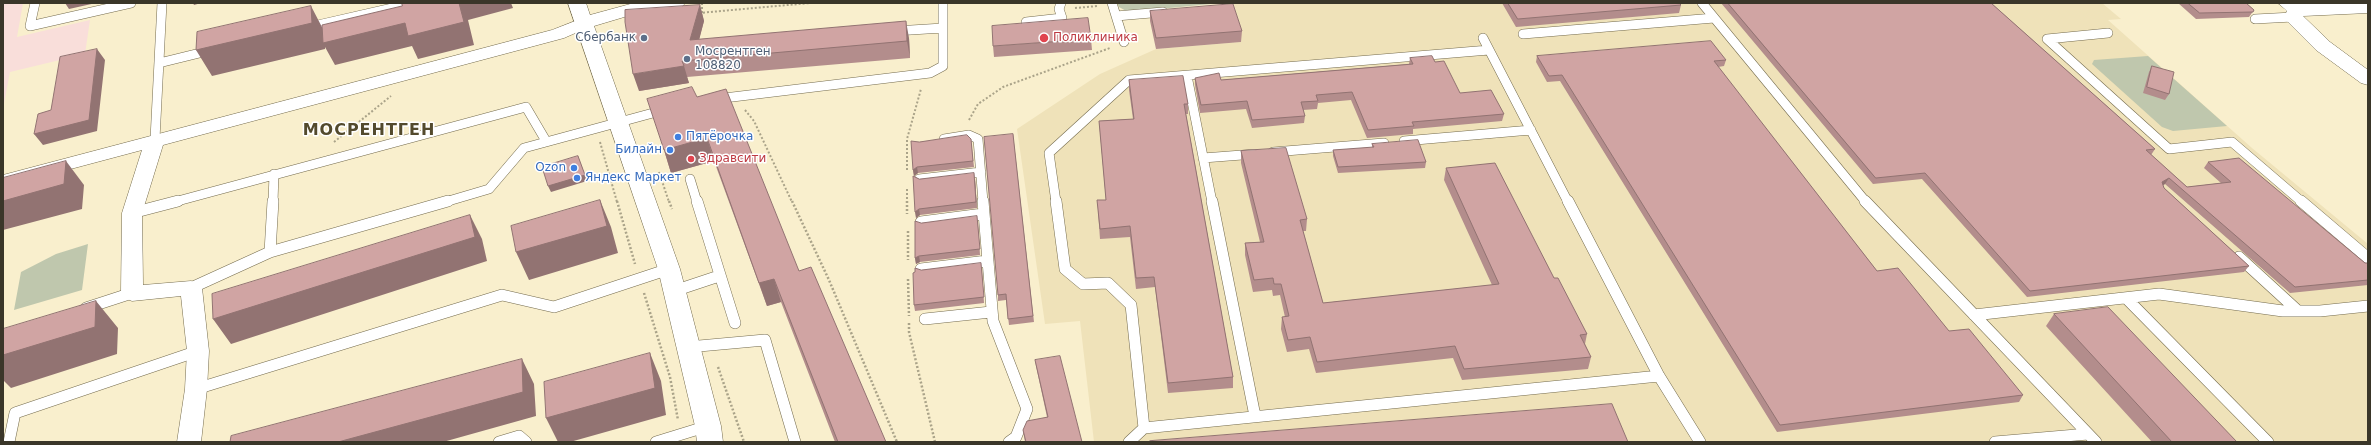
<!DOCTYPE html>
<meta charset="utf-8">
<style>
body{margin:0}
#map{position:relative;width:2371px;height:445px;overflow:hidden;background:#f9efcd;font-family:"DejaVu Sans",sans-serif}
canvas{display:block}
.frame{position:absolute;inset:0;border:4px solid #3a3629;pointer-events:none}
</style>
<div id="map">
<canvas width="2371" height="445"></canvas>
<div class="frame"></div>
</div>
<script>
const ctx = document.querySelector('canvas').getContext('2d');
ctx.lineJoin = 'round';
function paint(path, color) {
  ctx.fillStyle = color;
  ctx.fill(path, 'evenodd');
}
function trace(path, color, width, dash) {
  ctx.strokeStyle = color;
  ctx.lineWidth = width;
  ctx.lineCap = dash ? 'butt' : 'round';
  ctx.setLineDash(dash || []);
  ctx.stroke(path);
}
function write(font, color, halo, rows, align = 'center') {
  ctx.font = font + ' "DejaVu Sans",sans-serif';
  ctx.lineWidth = 3;
  ctx.setLineDash([]);
  ctx.textBaseline = 'middle';
  ctx.strokeStyle = halo;
  ctx.fillStyle = color;
  for (const [text, x, y, turn = 0] of rows) {
    ctx.save();
    ctx.translate(x, y);
    ctx.rotate((+turn || 0) * Math.PI / 180);
    ctx.textAlign = isNaN(turn) ? turn : align;
    if (halo) ctx.strokeText(text, 0, 0);
    ctx.fillText(text, 0, 0);
    ctx.restore();
  }
}
paint(new Path2D(`
 M1231 3H2102L2121 19 2108 20 2252 148 2368 244V442H1094L1080 321 1045 324 1017 129 1100 74 1156 49 1241 42Z`), '#efe2b9');
paint(new Path2D(`
 M3 3H23L17 37 90 20 85 54 10 72 3 109Z`), '#f9deda');
paint(new Path2D(`
 M1117 3H1221L1128 12 1119 7Z
 M2148 56 2227 126 2173 131 2162 127 2092 64 2094 60Z
 M88 244 82 290 14 310 21 272 56 254Z`), '#bfc7ad');
const serviceFar1 = new Path2D(`
 M35 3 30 26 131 3
 M1112 3 1124 42
 M1702 3 1866 202
 M1116 16 1163 12
 M2255 19 2293 17
 M1026 22 1062 18 1059 9 1061 3
 M309 27 414 3
 M895 31 943 28
 M2108 33 2047 39 2169 149 2232 142 2302 202
 M1523 34 1714 18
 M1483 38 1568 202
 M159 63 212 50
 M1187 76 1212 202
 M716 99 930 73 943 66V3
 M155 139 162 3
 M944 139 969 135 978 139 983 202
 M1404 141 1531 130
 M1273 152 1384 143
 M1203 158 1255 154
 M690 179 697 202
 M919 179 981 172
 M174 202 526 107 546 141
 M273 202 274 174
 M445 202 489 189 524 148 664 110
 M1056 202 1049 153 1129 80 1489 50`);
const service = new Path2D(`
 M697 201 735 323
 M983 201 993 321 1027 409 1016 437 1009 442
 M1056 201 1065 269 1083 284 1108 283 1131 305 1144 428
 M1212 201 1255 416
 M1568 201 1659 376 1700 442
 M1865 201 2096 442
 M2301 201 2368 258
 M132 213 178 201
 M921 222 983 214
 M270 252 273 201
 M2239 257 2298 311
 M921 269 987 261
 M191 288 270 252 448 201
 M674 291 719 276
 M2126 298 2268 442
 M86 308 132 293
 M1974 315 2159 294 2283 311H2320L2368 306
 M925 319 991 312
 M688 347 765 340 795 442
 M196 389 502 295 554 307 669 269
 M9 442 15 413 198 351
 M499 442 519 436 526 442
 M656 442 708 426
 M1129 442 1144 428 1659 376
 M1995 442 2088 434`);
const minor = new Path2D(`
 M583 18 589 19 591 23 589 27 564 38 163 145 142 213 143 285 191 281 198 283 202 288 209 351 207 389 201 442H177L185 389 187 351 181 296 132 301 125 298 121 293 122 213 142 150 3 187V175L552 30Z`);
const tertiary = new Path2D(`
 M568 3H586L590 15 634 3H685L682 7 641 12 594 26 680 269 721 426 723 442H697L695 426 658 269Z
 M2278 3H2368V13L2303 16 2330 42 2368 70V85L2361 83 2316 50 2287 21 2284 17 2287 11Z`);
trace(serviceFar1, '#756c4e', 10);
trace(service, '#756c4e', 12);
trace(minor, '#756c4e', 1);
trace(tertiary, '#756c4e', 1);
trace(new Path2D(`
 M702 3V13
 M1075 8 1098 6
 M699 13 810 3
 M745 110 754 121 792 202
 M969 120 978 104 1003 87 1110 48
 M334 142 391 96
 M600 142 617 202
 M907 170V139L921 89
 M659 172 669 202
 M907 189V202`), '#aaa389', 2, [2, 2]);
trace(new Path2D(`
 M617 201 635 264
 M669 201 672 209
 M792 201 829 280 897 442
 M907 201V214
 M908 231V260
 M908 279 909 316
 M644 293 670 377 678 420
 M909 323V332L935 442
 M718 367 744 442`), '#aaa389', 2.5, [2, 2]);
trace(serviceFar1, '#fff', 9);
trace(service, '#fff', 11);
paint(minor, '#fff');
paint(tertiary, '#fff');
paint(new Path2D(`
 M1502 3H1679L1681 5 1679 13 1516 27Z
 M1721 3H1991L2155 149 2151 155 2187 187 2221 183 2204 168 2208 162 2365 263H2368V285L2290 293 2165 184 2163 185 2164 188 2249 266 2244 272 2027 297 1922 179 1873 184Z
 M2178 3H2246L2254 10 2249 17 2196 19Z
 M700 5 704 21 699 39 909 38 910 58 687 77 689 83 639 91Z
 M1150 11 1242 31 1241 42 1156 49 1150 21Z
 M1091 39 1092 50 994 57 993 46Z
 M1537 56 1726 60 1724 66 1718 67 1877 271 2023 395 2019 402 1777 432 1560 81 1547 82 1536 62Z
 M1410 58 1435 62 1460 93 1504 114 1502 121 1413 129V134L1367 138 1351 100 1318 103 1317 109 1303 110 1305 116 1304 123 1252 128 1246 109 1200 113 1195 85V78L1221 80 1409 64Z
 M2152 66 2169 94 2165 100 2143 93 2149 72Z
 M1129 80 1188 104V114H1186L1233 377V388L1168 393 1155 287 1136 289 1130 237 1100 239 1098 211 1106 200 1099 121 1133 119 1129 90Z
 M697 97 799 271 886 442H835L781 302 767 306 714 161 671 173 664 150Z
 M1013 134 1034 322 1009 325 1006 300 998 301V295Z
 M971 139 974 167 918 173 914 176 919 179H975L977 208 920 215 916 218 914 176 913 170 919 142Z
 M1372 144 1426 162 1425 168 1338 173 1333 156V150L1372 148Z
 M1241 151 1307 219 1306 231H1303L1323 303 1492 285 1444 180 1446 168 1554 278 1587 334 1585 344 1591 357 1588 369 1462 380 1453 358 1316 373 1309 349 1287 352 1281 329 1282 317H1285L1280 295 1273 296 1272 290 1253 292 1245 255V243L1260 242 1241 163Z
 M978 222 980 255 920 262 916 264 915 258 921 223Z
 M982 269 984 303 915 311 914 305 915 272 921 270Z
 M2054 314 2237 442H2152L2046 326Z
 M1035 360 1082 442H1025L1023 430 1047 417 1036 366Z`), '#b38d8c');
paint(new Path2D(`
 M65 3H96L69 9Z
 M193 3H201L194 5Z
 M459 3H511L513 8 468 20 474 45 418 59 412 46 335 65 325 47V49L212 76 196 50 311 6 324 31Z
 M700 5 704 21 695 56 690 40Z
 M906 21 909 38 910 58 907 41Z
 M97 49 105 60 97 131 43 145 34 134Z
 M684 66 689 83 639 91 633 74Z
 M707 138 714 161 671 173 664 150Z
 M578 156 587 181 551 192 548 186Z
 M66 161 84 185 82 209 3 230V201Z
 M917 167 918 173 914 176 913 170Z
 M974 173 975 179 977 208 976 202Z
 M2169 178 2165 184 2158 188 2162 182Z
 M600 200 611 227 618 253 529 280 516 252Z
 M919 209 920 215 916 218 915 212Z
 M470 215 482 239 487 261 231 344 213 319Z
 M919 256 920 262 916 264 915 258Z
 M774 279 781 302 767 306 759 283Z
 M96 301 118 328 117 354 11 388 3 380V355Z
 M650 353 661 381 666 415 570 442H558L546 418Z
 M522 359 534 384 536 416 443 442H338Z`), '#927372');
const building = new Path2D(`
 M402 3H459L464 22 408 36 405 23 323 43 322 25 402 6Z
 M1508 3H1679L1681 5 1518 19Z
 M1728 3H1991L2155 149 2146 150 2187 187 2231 182 2208 162 2239 158 2365 263H2368V280L2295 287 2169 178 2162 182 2164 188 2249 266 2030 291 1925 173 1876 178Z
 M2188 3H2246L2254 10 2253 12 2200 13Z
 M1233 4 1242 31 1156 38 1150 11Z
 M700 5 690 40 906 21 907 41 682 61 684 66 633 74 625 22V10Z
 M311 6 312 23 196 50 197 32Z
 M1088 18 1091 39 993 46 992 26Z
 M1711 41 1726 60 1714 61 1877 271 1898 268 1949 331 1969 329 2023 395 1780 425 1562 75 1549 76 1537 56Z
 M97 49 89 120 34 134 38 114 51 110 60 57Z
 M1432 56 1435 62 1444 61 1460 93 1491 90 1504 114 1412 122 1414 126 1368 130 1352 92 1316 95 1318 101 1301 102 1305 116 1252 120 1247 101 1201 105 1195 78 1219 73 1221 80 1413 64 1410 58Z
 M2152 66 2174 72 2169 94 2147 87Z
 M1183 76 1188 104H1184L1233 377 1168 383 1154 277 1136 278 1130 226 1100 229 1097 200H1106L1099 121 1134 119 1129 80Z
 M692 87 697 97 726 89 799 271 811 267 886 442H838L774 279 759 283 707 138 664 150 647 99Z
 M1013 134 1033 316 1008 319 1006 294 998 295 984 137Z
 M967 135 971 139 973 161 917 167 913 170 911 141 919 142Z
 M1418 140 1426 162 1338 167 1333 150 1374 147 1372 144Z
 M1286 148 1307 219 1300 220 1323 303 1499 284 1446 168 1495 163 1554 278H1558L1587 334 1580 335 1591 357 1464 369 1455 346 1317 362 1310 337 1288 340 1282 317 1289 316 1281 284H1274L1273 278 1254 280 1245 243 1264 242 1241 151Z
 M578 156 585 175 548 186 542 167Z
 M66 161 64 184 3 201V178Z
 M974 173 976 202 919 209 915 212 913 176 919 179Z
 M600 200 607 226 516 252 511 226Z
 M470 215 475 237 213 319 212 294Z
 M977 216 980 249 919 256 915 258V221L921 223Z
 M981 263 984 297 914 305 913 273 915 272V268L921 270Z
 M96 301 95 327 3 355V329Z
 M2108 307 2237 442H2172L2054 314Z
 M650 353 655 388 546 418 544 382Z
 M1060 356 1082 442H1026L1023 430 1027 421 1048 417 1035 360Z
 M522 359 523 392 338 442H230L231 436Z
 M1612 404 1628 442H1151L1150 441Z`);
paint(building, '#d0a4a3');
trace(building, '#927372', 1);
for (const [x, y, r, color] of [
 [644,38,4,"#5c6f8a"],
 [1044,38,5,"#e0444e"],
 [687,59,4,"#5c6f8a"],
 [678,137,4,"#3f7fe0"],
 [670,150,4,"#3f7fe0"],
 [691,159,4,"#e0444e"],
 [574,168,4,"#3f7fe0"],
 [577,178,4,"#3f7fe0"]
]) {
  const dot = new Path2D();
  dot.arc(x, y, r, 0, 2 * Math.PI);
  ctx.fillStyle = color;
  ctx.fill(dot);
  trace(dot, '#fff', 1.5);
}
write('12px', '#4e5e75', '#fff', [
 ["Сбербанк",636,38],
 ["Мосрентген",695,52,"left"],
 ["108820",695,66,"left"]
], 'right');
write('12px', '#be3a42', '#fff', [
 ["Поликлиника",1053,38],
 ["Здравсити",699,159]
], 'left');
write('12px', '#366cbe', '#fff', [
 ["Пятёрочка",686,137],
 ["Билайн",662,150,"right"],
 ["Ozon",566,168,"right"],
 ["Яндекс Маркет",585,178]
], 'left');
ctx.letterSpacing = '1px';
write('bold 16px', '#534a2d', '#fff', [
 ["МОСРЕНТГЕН",369,131]
]);
ctx.letterSpacing = '0px';
</script>
